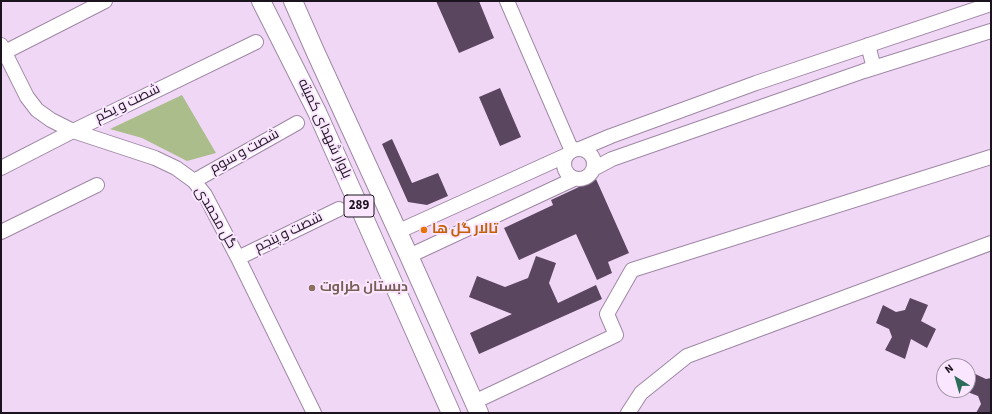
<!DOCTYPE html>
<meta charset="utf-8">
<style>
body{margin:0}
#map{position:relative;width:992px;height:414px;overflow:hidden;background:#f0d7f6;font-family:"Source Sans 3",sans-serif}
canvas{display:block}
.frame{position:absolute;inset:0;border:2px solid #1b131d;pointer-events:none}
.north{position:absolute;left:936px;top:358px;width:40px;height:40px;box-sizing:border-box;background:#fae6ff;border:1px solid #a192a5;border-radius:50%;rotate:323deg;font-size:11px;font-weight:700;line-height:16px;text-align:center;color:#1b131d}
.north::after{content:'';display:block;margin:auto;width:14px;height:18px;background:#2d6c59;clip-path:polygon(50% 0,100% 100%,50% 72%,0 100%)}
</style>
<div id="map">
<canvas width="992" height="414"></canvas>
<div class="frame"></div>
<div class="north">N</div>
</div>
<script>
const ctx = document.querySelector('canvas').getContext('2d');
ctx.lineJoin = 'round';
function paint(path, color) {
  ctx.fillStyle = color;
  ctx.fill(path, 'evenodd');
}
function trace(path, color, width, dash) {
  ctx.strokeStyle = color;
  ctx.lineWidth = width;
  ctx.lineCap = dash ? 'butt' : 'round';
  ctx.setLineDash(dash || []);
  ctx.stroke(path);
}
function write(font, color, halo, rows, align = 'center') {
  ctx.font = font + ' "Source Sans 3",Cairo,sans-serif';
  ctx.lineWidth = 4;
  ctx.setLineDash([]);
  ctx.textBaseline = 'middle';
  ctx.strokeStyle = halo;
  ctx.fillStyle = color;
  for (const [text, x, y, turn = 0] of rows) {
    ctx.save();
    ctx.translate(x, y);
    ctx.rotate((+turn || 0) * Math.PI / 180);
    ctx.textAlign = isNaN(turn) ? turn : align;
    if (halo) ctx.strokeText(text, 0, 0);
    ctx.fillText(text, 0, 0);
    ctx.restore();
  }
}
paint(new Path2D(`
 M182 95 216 153 187 161 142 138 110 129Z`), '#aabd8b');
paint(new Path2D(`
 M436 1H479L494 38 459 53Z
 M500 88 521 137 500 146 479 97Z
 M392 139 412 183 438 173 448 196 427 205 408 202 382 144Z
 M596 179 629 253 608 262 612 273 597 280 576 234 519 260 504 228 553 205 551 200Z
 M536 256 556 263 549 283 558 303 596 285 602 299 479 354 470 333 512 314 469 297 477 276 505 287 528 278Z
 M910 298 928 305 921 321 936 329 927 348 911 339 905 359 885 350 892 337 889 329 876 323 883 305 896 312 905 310Z
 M973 373 986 379 991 378V413H976L981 404 978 396 965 391 968 390V384Z`), '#5b4660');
const minor = new Path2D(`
 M507 1 572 151
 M1 45 27 97 37 110 51 120 73 131 155 158 176 168 194 181 205 195 238 258 314 413
 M868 45 874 68
 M1 54 105 1
 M564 164a15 15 0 1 1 30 0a15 15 0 1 1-30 0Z
 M580 149 611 136 756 83 991 4
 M1 168 73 131 256 42
 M595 168 612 159 864 71 991 31
 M194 181 297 123
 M1 232 97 185
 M397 232 567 155
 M409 256 574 179
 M238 258 339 209
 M474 402 616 335 607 314 632 270 991 157
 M628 413 641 393 687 356 991 243`);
const major = new Path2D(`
 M261 1 317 112 451 413
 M293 1 315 51 409 256 479 413`);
trace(minor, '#9f88a5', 16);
trace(major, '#9f88a5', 20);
trace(minor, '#fff', 14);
trace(major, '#fff', 18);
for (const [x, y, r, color] of [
 [424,230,4,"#e8710a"],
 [312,288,4,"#8d6e63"]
]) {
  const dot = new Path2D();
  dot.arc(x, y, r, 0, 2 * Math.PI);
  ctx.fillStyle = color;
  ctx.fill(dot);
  trace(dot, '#fae6ff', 1.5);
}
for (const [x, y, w] of [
 [359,206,30]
]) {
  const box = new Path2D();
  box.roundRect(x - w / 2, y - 11, w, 22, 3);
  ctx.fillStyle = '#fae6ff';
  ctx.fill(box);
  trace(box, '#1b131d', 1);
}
write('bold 13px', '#1b131d', null, [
 ["289",359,206]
]);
write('14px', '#1b131d', '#fae6ff', [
 ["شصت و یکم",128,104,-26],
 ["بلوار شهدای کمیته",324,129,65],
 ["شصت و سوم",245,152,-29],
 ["گل محمدی",215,218,60],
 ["شصت و پنجم",289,233,-26]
]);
write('bold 14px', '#c56008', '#fae6ff', [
 ["تالار گل ها",432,230]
], 'left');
write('bold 14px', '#785e54', '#fae6ff', [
 ["دبستان طراوت",320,288]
], 'left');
</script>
